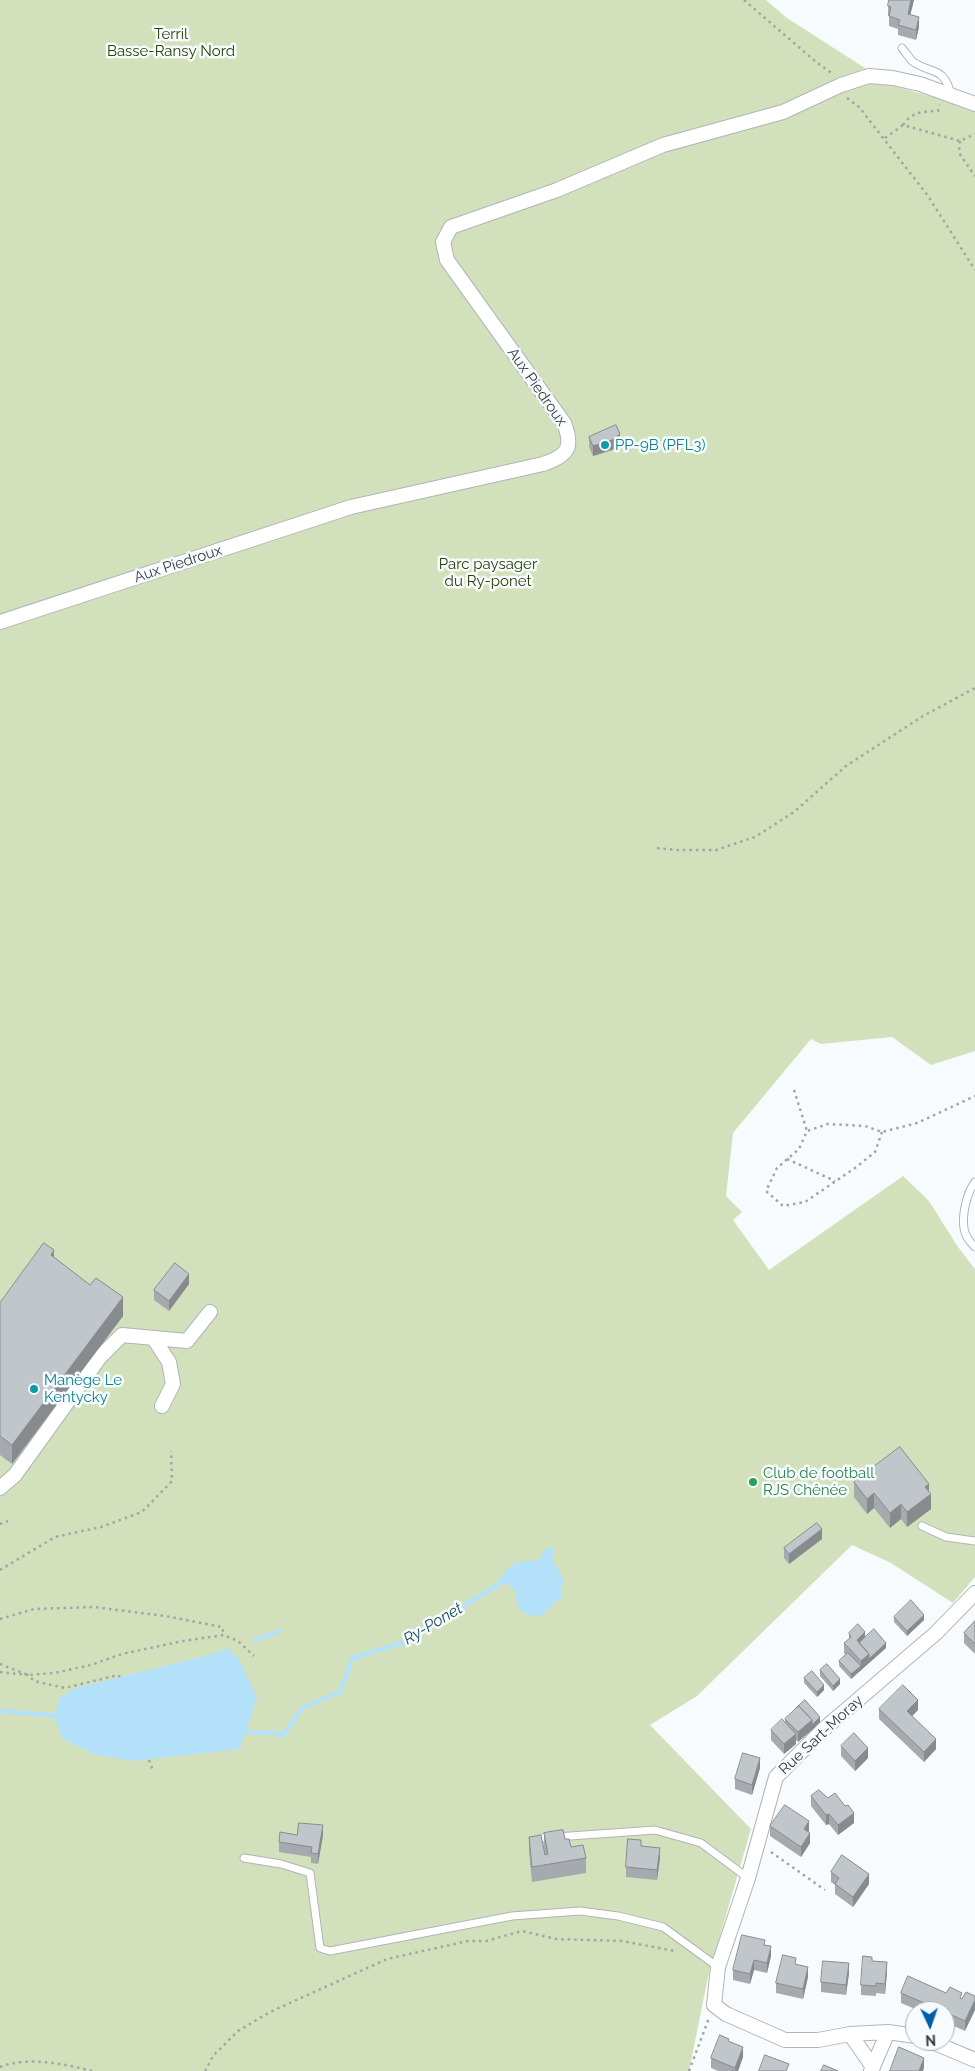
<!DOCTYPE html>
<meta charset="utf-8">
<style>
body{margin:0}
#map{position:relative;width:975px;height:2071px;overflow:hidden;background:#f8fbfe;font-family:Raleway,sans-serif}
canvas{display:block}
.north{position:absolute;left:905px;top:2001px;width:50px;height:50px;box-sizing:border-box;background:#f8fbfe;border:1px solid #acafb2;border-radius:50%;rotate:177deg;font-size:14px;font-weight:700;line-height:20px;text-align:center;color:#3b3d3f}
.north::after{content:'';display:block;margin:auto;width:18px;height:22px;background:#005eab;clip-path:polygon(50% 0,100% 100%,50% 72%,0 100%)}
</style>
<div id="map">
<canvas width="975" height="2071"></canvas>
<div class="north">N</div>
</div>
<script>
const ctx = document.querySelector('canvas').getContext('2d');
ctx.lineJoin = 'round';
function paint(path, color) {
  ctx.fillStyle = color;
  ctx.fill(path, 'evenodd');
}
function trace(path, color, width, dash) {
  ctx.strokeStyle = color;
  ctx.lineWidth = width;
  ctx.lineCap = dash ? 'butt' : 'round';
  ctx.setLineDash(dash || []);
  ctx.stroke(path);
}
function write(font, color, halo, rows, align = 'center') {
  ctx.font = font + ' Raleway,sans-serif';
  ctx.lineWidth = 5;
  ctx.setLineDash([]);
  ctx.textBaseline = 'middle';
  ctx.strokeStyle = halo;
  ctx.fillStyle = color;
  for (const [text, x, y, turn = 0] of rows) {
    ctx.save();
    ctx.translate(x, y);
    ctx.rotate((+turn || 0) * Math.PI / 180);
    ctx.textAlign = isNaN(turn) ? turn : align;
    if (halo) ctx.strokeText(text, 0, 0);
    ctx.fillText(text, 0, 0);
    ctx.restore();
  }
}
paint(new Path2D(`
 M0 0H766L787 18 893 86 975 108V1051L931 1065 892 1037 821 1044 811 1039 733 1133 726 1196 742 1212 733 1220 769 1270 903 1176 929 1201 958 1247 975 1269V1577L953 1603 891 1563 852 1545 697 1696 650 1725 751 1829 708 1977 689 2071H0Z`), '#d2e1bb');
paint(new Path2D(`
 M550 1547 554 1550 552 1560 561 1574 564 1584 560 1589 563 1593 561 1599C553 1602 552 1606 546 1612 537 1619 522 1616 518 1606 516 1601 516 1595 515 1590L507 1584 498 1583C511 1561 514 1563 538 1560L545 1550Z
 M228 1648 238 1658 257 1698 240 1749 132 1761 93 1754 62 1738 55 1716 59 1698 76 1688 205 1656Z`), '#b3e1f9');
trace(new Path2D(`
 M255 1640 280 1631
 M0 1711 61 1716
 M240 1730C253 1735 268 1730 283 1735L303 1707 340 1692 353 1658 408 1641 502 1582`), '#b3e1f9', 4.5);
const service = new Path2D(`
 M902 48C905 52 909 57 912 61 931 75 944 65 951 95
 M975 1182C966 1194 959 1223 967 1237 969 1241 972 1244 975 1247
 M922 1526 946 1537 975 1541
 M542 1838 655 1830 701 1843 748 1878
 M244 1858 281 1864 310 1873 320 1948 330 1951 512 1916 580 1911 618 1916 663 1927 718 1967`);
const minor = new Path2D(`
 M0 622 351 507 543 464C567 456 574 448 564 423L447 260 443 242 451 227 557 190 663 145 783 112 841 85 869 76 893 78 920 84 975 104
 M154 1339 169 1362 173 1384 162 1406
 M0 1488 15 1475 100 1357 122 1335 187 1341 210 1312
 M850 2034 873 2067
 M915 2036 888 2032 850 2034 818 2040H785L726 2014 714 2005 718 1967 748 1878 776 1777 825 1728 936 1633 975 1593
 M930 2041 975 2060
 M871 2071 888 2032`);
trace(service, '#afb4b9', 9);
trace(minor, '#afb4b9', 16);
trace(new Path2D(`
 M744 0 816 62 833 74
 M847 98 859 107 928 196 975 270
 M903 125C912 112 923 111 938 111L940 105
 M885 138 903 125 960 141 975 134
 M960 141 959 153 975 176
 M657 848 677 850H716L755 837 794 812 846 766 923 716 975 688
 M794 1090 807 1131
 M882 1132 875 1152 855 1168 805 1202 783 1206 766 1191 777 1168 799 1149 807 1131 828 1124 865 1126 882 1132 917 1123 975 1096
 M787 1159 835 1181
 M0 1524 8 1521
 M0 1570 55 1537 101 1527 142 1512 172 1481 171 1451
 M0 1619 34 1609 94 1607 165 1616 222 1627 224 1635
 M0 1664 28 1675 54 1673 91 1665 122 1654 183 1641 224 1635 238 1641 254 1656
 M0 1672 28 1675 34 1681 65 1688 118 1675 120 1677
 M149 1760 153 1771
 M771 1852 825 1890
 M0 2067C27 2056 65 2064 92 2071
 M205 2071 213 2056 238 2031 270 2012 387 1959 468 1941H486L522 1931 556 1939 622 1941 675 1951
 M689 2071 709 2018`), '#a2a5a7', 2.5, [2.5, 4]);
trace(service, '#fff', 7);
trace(minor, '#fff', 14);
paint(new Path2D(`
 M914 0 910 15 919 27 916 40 898 35V29L889 26V16H888V6Z
 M589 437 620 444 612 450 593 456 589 447Z
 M54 1258 123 1316 12 1464 0 1455V1303Z
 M189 1284 169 1311 154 1300V1290Z
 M854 1482 929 1492 931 1509 907 1527 901 1519 890 1528 874 1508 867 1514 854 1497Z
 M822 1539 789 1564 784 1558V1548Z
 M894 1617 924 1620 907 1636 894 1622Z
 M975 1621V1654L964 1643V1633Z
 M849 1633 865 1637 886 1648 851 1679 839 1666V1661L846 1655 844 1653V1643L849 1639Z
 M820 1670 840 1684 833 1691 820 1676Z
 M804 1678 824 1690 817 1697 804 1683Z
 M879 1709 918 1710 912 1716 936 1749 924 1762 879 1719Z
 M785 1719 820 1722 798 1742 796 1740V1744L784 1754 771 1740V1730L785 1722Z
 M841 1746 868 1758 855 1771 841 1756Z
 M760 1768 752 1795 735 1789V1779Z
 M811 1796 828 1798 854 1823 838 1835 829 1824 826 1825 811 1806Z
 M770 1826 809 1831 808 1832 810 1843 801 1857 770 1836Z
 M544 1833 565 1839 571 1847 586 1858V1873L532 1882 529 1852V1837L545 1855 544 1848Z
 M297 1835H323L318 1864 311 1863V1857L279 1852V1842Z
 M641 1846 660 1858 657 1880 626 1877V1867Z
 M831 1872 869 1884 853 1907 835 1894V1885L831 1882Z
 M765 1945 771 1956 767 1973 754 1970 750 1984 733 1980V1970Z
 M872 1961 887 1972 885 1994 876 1993V1996L861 1995V1985Z
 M796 1965 808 1977 803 1999 776 1993V1983Z
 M849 1973 846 1995 821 1992V1982Z
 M966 1992 965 2031 945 2022V2011H920L901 2003V1993H946L962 1999Z
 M729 2042 743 2057 738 2071H718L711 2068V2058Z`), '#a6aaaf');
paint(new Path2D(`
 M911 0H914L908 24V14Z
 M919 17V27L916 40V30Z
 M620 434V444L612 450 593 456V446Z
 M54 1250V1270L51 1255Z
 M189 1274V1284L169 1311V1301Z
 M123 1297V1316L12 1464V1445Z
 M929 1484V1495L931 1494V1509L907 1527V1512L925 1487Z
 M874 1493V1508L867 1514V1499Z
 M901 1504V1519L890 1528V1513Z
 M822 1529V1539L789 1564V1554Z
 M924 1615V1620L907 1636V1631Z
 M865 1632V1642L859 1648 857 1640Z
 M886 1643V1648L851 1679V1674L861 1666V1661L869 1654Z
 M840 1679V1684L833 1691V1686Z
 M824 1685V1690L817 1697V1692Z
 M918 1700V1710L907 1721V1711Z
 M820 1717V1722L812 1730V1725Z
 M812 1720V1730L798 1742V1732Z
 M796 1734V1744L784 1754V1744Z
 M936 1739V1749L924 1762V1752Z
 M868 1748V1758L855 1771V1761Z
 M760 1758V1768L752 1795V1785Z
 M854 1813V1823L838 1835V1825Z
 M829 1814V1824L826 1825V1815Z
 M809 1821V1831L804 1839V1829Z
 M323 1825V1835L318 1864V1854Z
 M810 1833V1843L801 1857V1847Z
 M660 1848V1858L657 1880V1870Z
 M869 1874V1884L853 1907V1897Z
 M771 1946V1956L767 1973V1963Z
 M754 1960V1970L750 1984V1974Z
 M887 1962V1972L885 1994V1984Z
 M849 1963V1973L846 1995V1985Z
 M808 1967V1977L803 1999V1989Z
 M975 2000V2010L965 2031V2021Z
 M743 2047V2057L738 2071H735V2068Z
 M924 2058V2068L923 2071H919Z`), '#878b8e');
const building = new Path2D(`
 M889 0H911L908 14 919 17 916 30 898 25 900 20 889 16 891 7 888 6Z
 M616 425 620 434 612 440 593 446 589 437Z
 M44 1243 54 1250 51 1255 90 1285 96 1278 123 1297 12 1445 0 1436V1303Z
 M175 1263 189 1274 169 1301 154 1290Z
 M900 1447 929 1484 925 1487 931 1494 907 1512 901 1504 890 1513 874 1493 867 1499 854 1482Z
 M817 1523 822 1529 789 1554 784 1548Z
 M911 1600 924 1615 907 1631 894 1617Z
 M975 1621V1644L964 1633Z
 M858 1624 865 1632 857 1640 869 1654 861 1661 844 1643 851 1637 849 1633Z
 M874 1629 886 1643 869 1659V1654L859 1643Z
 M848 1653 861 1666 851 1674 839 1661Z
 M827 1664 840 1679 833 1686 820 1670Z
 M812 1671 824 1685 817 1692 804 1678Z
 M903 1685 918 1700 907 1711 936 1739 924 1752 879 1709Z
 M805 1700 820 1717 812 1725V1720L799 1706 796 1708Z
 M799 1706 812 1720 798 1732 785 1719Z
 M782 1719 796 1734 784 1744 771 1730Z
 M854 1733 868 1748 855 1761 841 1746Z
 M743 1753 760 1758 752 1785 735 1779Z
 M819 1790 828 1798 835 1793 845 1806 848 1805 854 1813 838 1825 829 1814 826 1815 811 1796Z
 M785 1805 809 1821 804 1829 810 1833 801 1847 770 1826Z
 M299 1823 323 1825 318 1854 311 1853 312 1847 279 1842 280 1832 297 1835Z
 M563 1830 565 1839H569L571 1847 583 1845 586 1858 532 1867 529 1837 541 1835 545 1855 548 1854 544 1833Z
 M628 1839 641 1840V1846L660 1848 657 1870 626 1867Z
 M842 1855 869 1874 853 1897 835 1884 839 1878 831 1872Z
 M742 1935 765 1940 764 1945 771 1946 767 1963 754 1960 750 1974 733 1970Z
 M783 1955 796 1958 795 1964 808 1967 803 1989 776 1983Z
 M863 1956 872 1957V1961L887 1962 885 1984 876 1983V1986L861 1985Z
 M823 1961 849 1963 846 1985 821 1982Z
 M908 1976 946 1993 950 1987 962 1993 960 1998 962 1999 966 1992 975 1996V2000L965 2021 945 2012V2011H943L901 1993Z
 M720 2035 729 2039 728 2041 743 2047 735 2068 711 2058Z
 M899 2047 924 2058 919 2071H890Z
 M765 2055 789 2064 786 2071H759Z
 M824 2065 838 2071H821Z`);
paint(building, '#c1c6cb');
trace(building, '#878b8e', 1);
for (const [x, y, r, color] of [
 [605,445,5,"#0f9aa8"],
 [34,1389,5,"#0f9aa8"],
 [753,1482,5,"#2e9e5b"]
]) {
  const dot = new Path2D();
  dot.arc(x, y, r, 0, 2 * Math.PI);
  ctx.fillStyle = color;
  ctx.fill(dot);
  trace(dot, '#f8fbfe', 2);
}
write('15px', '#2e3f05', '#f8fbfe', [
 ["Terril",171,34],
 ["Basse-Ransy Nord",171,51],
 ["Parc paysager",488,564],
 ["du Ry-ponet",488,581]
]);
write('15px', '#3b3d3f', '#f8fbfe', [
 ["Aux Piedroux",537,387,55],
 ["Aux Piedroux",178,564,-18],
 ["Rue Sart-Moray",821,1735,-43]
]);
write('15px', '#0d838f', '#f8fbfe', [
 ["PP-9B (PFL3)",615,445],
 ["Manège Le",44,1380],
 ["Kentycky",44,1397]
], 'left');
write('15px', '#27864d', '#f8fbfe', [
 ["Club de football",763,1473],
 ["RJS Chênée",763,1490]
], 'left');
write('italic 16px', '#1d4b60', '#f8fbfe', [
 ["Ry-Ponet",433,1624,-31]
]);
</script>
